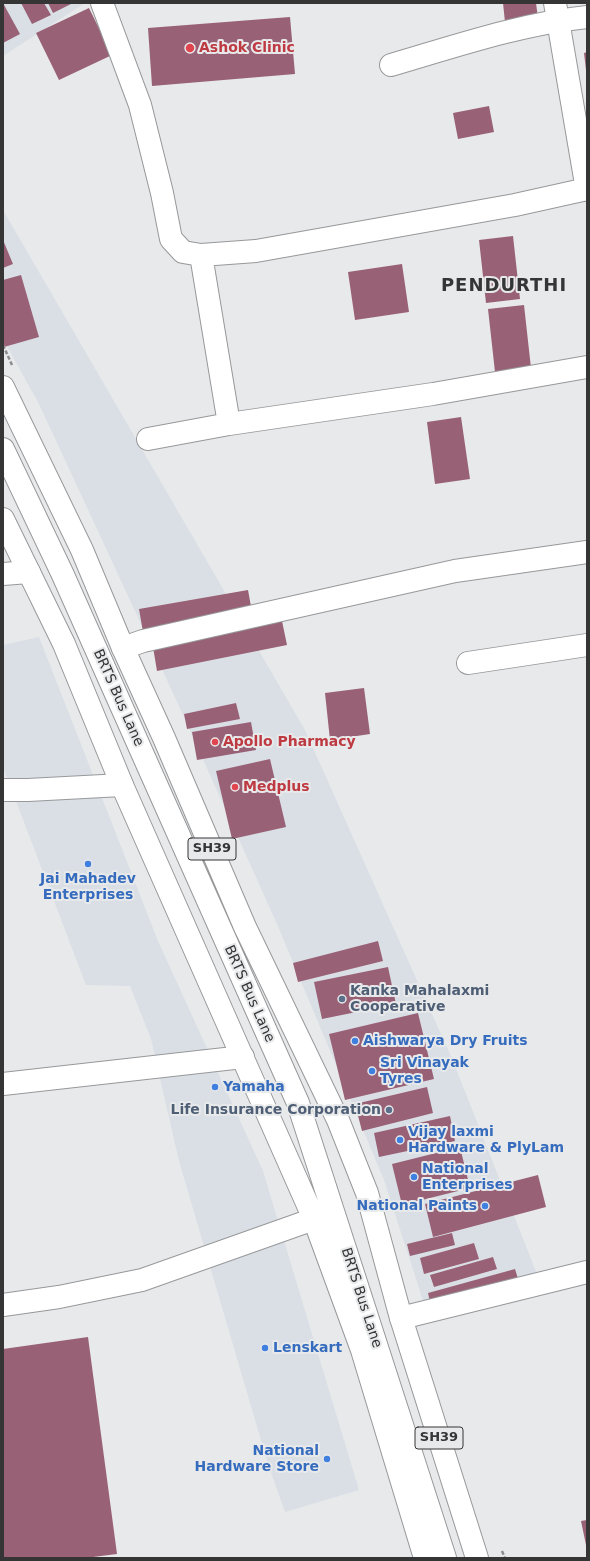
<!DOCTYPE html>
<style>
body{margin:0}
#map{position:relative;width:590px;height:1561px;overflow:hidden;background:#e8e9ea;font-family:"DejaVu Sans",sans-serif}
canvas{display:block}
.frame{position:absolute;inset:0;border:4px solid #353536;pointer-events:none}
</style>
<div id="map">
<canvas width="590" height="1561"></canvas>
<div class="frame"></div>
</div>
<script>
const ctx = document.querySelector('canvas').getContext('2d');
ctx.lineJoin = 'round';
function paint(path, color) {
  ctx.fillStyle = color;
  ctx.fill(path, 'evenodd');
}
function trace(path, color, width, dash) {
  ctx.strokeStyle = color;
  ctx.lineWidth = width;
  ctx.lineCap = dash ? 'butt' : 'round';
  ctx.setLineDash(dash || []);
  ctx.stroke(path);
}
function write(font, color, halo, rows, align = 'center') {
  ctx.font = font + ' "DejaVu Sans",sans-serif';
  ctx.lineWidth = 4;
  ctx.setLineDash([]);
  ctx.textBaseline = 'middle';
  ctx.strokeStyle = halo;
  ctx.fillStyle = color;
  for (const [text, x, y, turn = 0] of rows) {
    ctx.save();
    ctx.translate(x, y);
    ctx.rotate((+turn || 0) * Math.PI / 180);
    ctx.textAlign = isNaN(turn) ? turn : align;
    if (halo) ctx.strokeText(text, 0, 0);
    ctx.fillText(text, 0, 0);
    ctx.restore();
  }
}
paint(new Path2D(`
 M3 3H85L3 56Z
 M3 210 305 730 453 1061 544 1292 429 1319 384 1180 277 924 179 706 39 404 3 339Z
 M39 637 158 941 263 1171 359 1490 285 1512 268 1464 179 1161 151 1039 130 986 86 985 3 767V645Z`), '#dadfe6');
paint(new Path2D(`
 M3 3 20 34 3 43Z
 M21 3H44L51 15 32 24Z
 M48 3H73L53 13Z
 M503 3H536L538 18 505 22Z
 M89 8 112 55 59 80 36 33Z
 M290 17 295 74 152 86 148 28Z
 M587 52V70H586L584 53Z
 M489 106 494 132 458 139 453 113Z
 M513 236 520 299 486 303 479 240Z
 M3 240 13 264 3 268Z
 M402 264 409 312 355 320 348 272Z
 M21 275 39 337 4 347 3 342V280Z
 M524 305 531 368 495 372 488 309Z
 M461 417 470 479 435 484 427 422Z
 M248 590 252 612 143 632 139 609Z
 M282 621 287 645 157 671 153 647Z
 M364 688 370 734 330 740 325 693Z
 M236 703 240 719 187 729 184 714Z
 M251 722 256 750 197 760 192 732Z
 M270 759 286 827 232 839 216 771Z
 M378 941 383 961 298 982 293 963Z
 M388 967 396 1004 322 1019 314 982Z
 M418 1013 434 1079 345 1100 329 1034Z
 M427 1087 433 1113 362 1131 355 1104Z
 M450 1116 455 1141 379 1157 374 1133Z
 M460 1147 470 1188 402 1205 392 1164Z
 M538 1175 546 1207 433 1237 425 1204Z
 M452 1233 455 1245 410 1256 407 1244Z
 M474 1243 479 1259 424 1274 420 1258Z
 M493 1257 497 1269 434 1287 430 1275Z
 M515 1269 519 1282 431 1306 428 1293Z
 M88 1337 117 1554 85 1558H3V1349Z
 M587 1520V1545H586L581 1521Z`), '#996176');
const minor = new Path2D(`
 M102 3 140 105 162 193 171 239 183 252 201 255 256 251 515 205 587 189
 M555 3 587 190
 M391 65C456 46 520 24 587 17
 M201 255 229 424
 M148 439 229 424 433 394 587 367
 M3 574 29 572
 M123 648 143 641 455 571 587 552
 M468 663 587 645
 M3 790H28L122 785
 M3 1084 243 1057
 M3 1305 59 1297 142 1280 314 1219
 M401 1318 587 1272`);
const major = new Path2D(`
 M3 387 82 550 123 648 164 738 245 927 338 1120 367 1193 401 1318 477 1558
 M3 449 63 575 298 1103 445 1558
 M3 519 64 644 122 785 314 1219 362 1350 425 1558`);
trace(minor, '#97989a', 24);
trace(major, '#97989a', 24);
trace(new Path2D(`
 M3 345 12 365
 M502 1551 505 1558`), '#8c8d8e', 2.5, [4, 2]);
trace(minor, '#fff', 22);
trace(major, '#fff', 22);
for (const [x, y, r, color] of [
 [190,48,5,"#e0444e"],
 [215,742,4,"#e0444e"],
 [235,787,4,"#e0444e"],
 [88,864,4,"#3f7fe0"],
 [342,999,4,"#5c6f8a"],
 [355,1041,4,"#3f7fe0"],
 [372,1071,4,"#3f7fe0"],
 [215,1087,4,"#3f7fe0"],
 [389,1110,4,"#5c6f8a"],
 [400,1140,4,"#3f7fe0"],
 [414,1177,4,"#3f7fe0"],
 [485,1206,4,"#3f7fe0"],
 [265,1348,4,"#3f7fe0"],
 [327,1459,4,"#3f7fe0"]
]) {
  const dot = new Path2D();
  dot.arc(x, y, r, 0, 2 * Math.PI);
  ctx.fillStyle = color;
  ctx.fill(dot);
  trace(dot, '#e8e9ea', 1.5);
}
for (const [x, y, w] of [
 [212,849,48],
 [439,1438,48]
]) {
  const box = new Path2D();
  box.roundRect(x - w / 2, y - 11, w, 22, 3);
  ctx.fillStyle = '#e8e9ea';
  ctx.fill(box);
  trace(box, '#353536', 1);
}
write('bold 13px', '#353536', null, [
 ["SH39",212,849],
 ["SH39",439,1438]
]);
write('bold 14px', '#be3a42', '#e8e9ea', [
 ["Ashok Clinic",199,48],
 ["Apollo Pharmacy",223,742],
 ["Medplus",243,787]
], 'left');
write('14px', '#353536', '#e8e9ea', [
 ["BRTS Bus Lane",118,698,66],
 ["BRTS Bus Lane",249,994,66],
 ["BRTS Bus Lane",361,1298,72]
]);
write('bold 14px', '#366cbe', '#e8e9ea', [
 ["Jai Mahadev",88,879,"center"],
 ["Enterprises",88,895,"center"],
 ["Aishwarya Dry Fruits",363,1041],
 ["Sri Vinayak",380,1063],
 ["Tyres",380,1079],
 ["Yamaha",223,1087],
 ["Vijay laxmi",408,1132],
 ["Hardware & PlyLam",408,1148],
 ["National",422,1169],
 ["Enterprises",422,1185],
 ["National Paints",477,1206,"right"],
 ["Lenskart",273,1348],
 ["National",319,1451,"right"],
 ["Hardware Store",319,1467,"right"]
], 'left');
write('bold 14px', '#4e5e75', '#e8e9ea', [
 ["Kanka Mahalaxmi",350,991],
 ["Cooperative",350,1007],
 ["Life Insurance Corporation",381,1110,"right"]
], 'left');
ctx.letterSpacing = '1px';
write('bold 18px', '#353536', '#e8e9ea', [
 ["PENDURTHI",504,286]
]);
ctx.letterSpacing = '0px';
</script>
